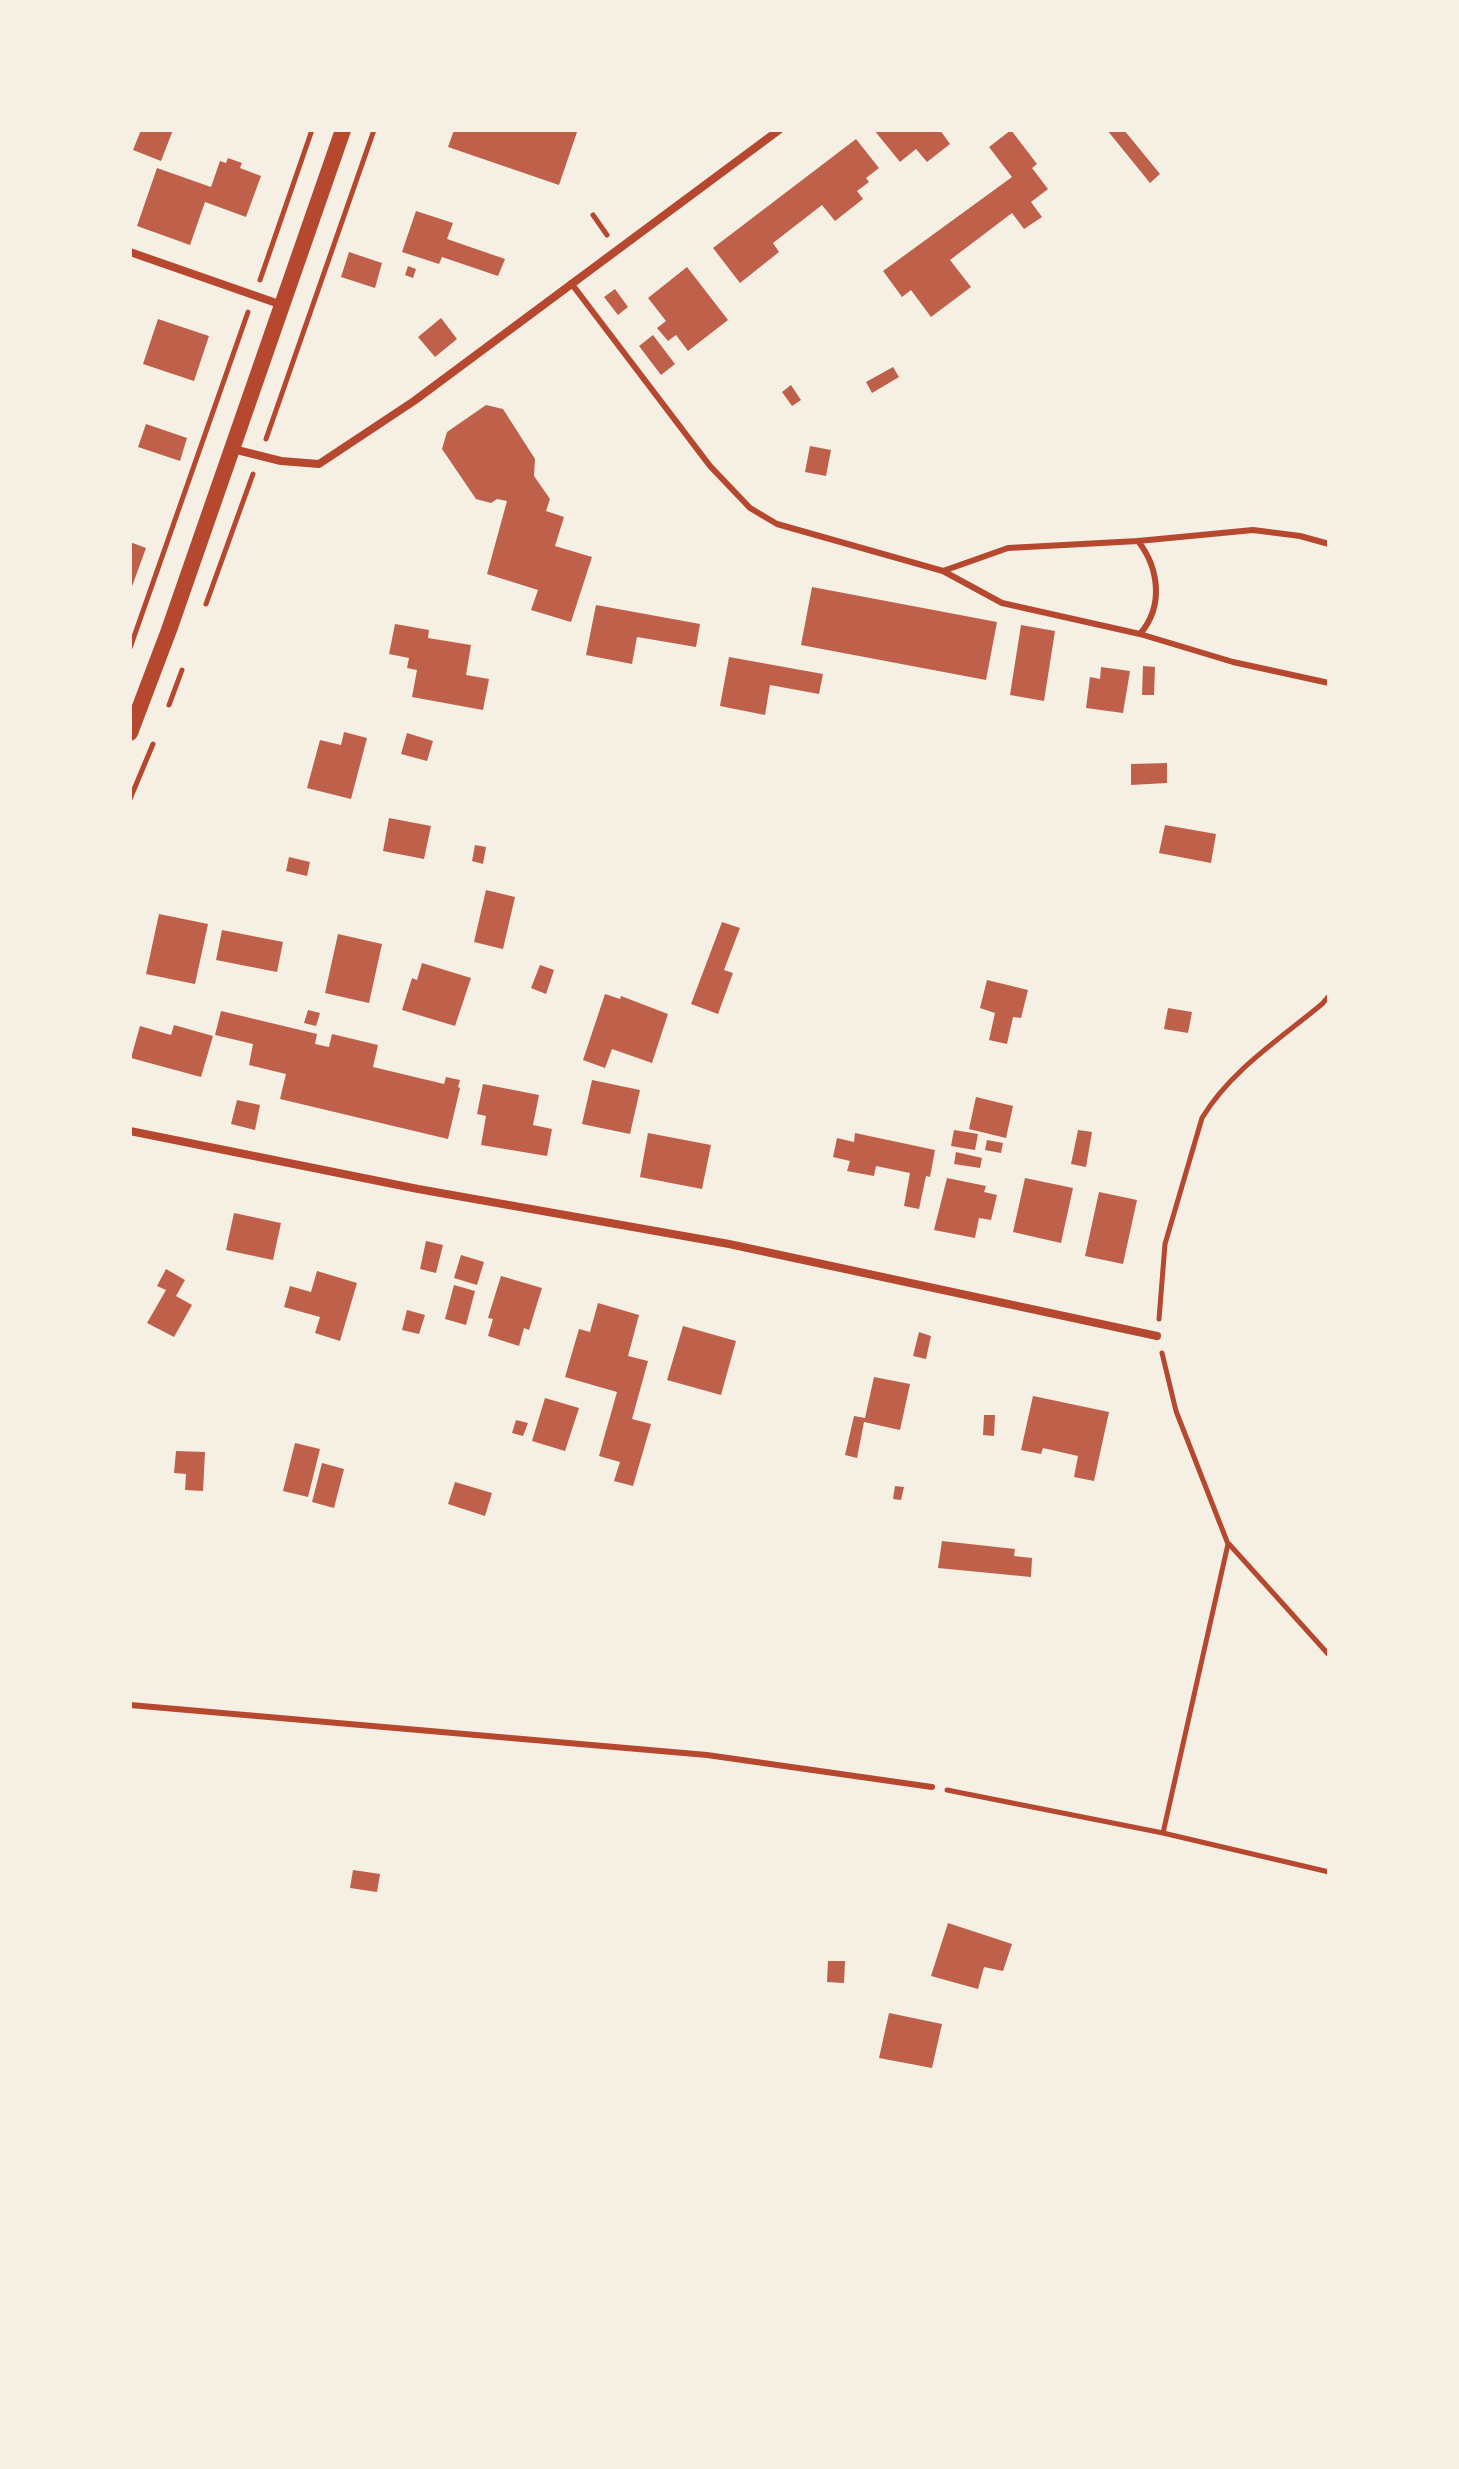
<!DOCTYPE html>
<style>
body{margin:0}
#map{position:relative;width:1459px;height:2469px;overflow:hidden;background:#f6efe4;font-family:"PT Sans",sans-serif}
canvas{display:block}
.frame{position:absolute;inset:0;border:132px solid #f6efe4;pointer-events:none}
</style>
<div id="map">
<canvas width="1459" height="2469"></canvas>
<div class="frame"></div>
</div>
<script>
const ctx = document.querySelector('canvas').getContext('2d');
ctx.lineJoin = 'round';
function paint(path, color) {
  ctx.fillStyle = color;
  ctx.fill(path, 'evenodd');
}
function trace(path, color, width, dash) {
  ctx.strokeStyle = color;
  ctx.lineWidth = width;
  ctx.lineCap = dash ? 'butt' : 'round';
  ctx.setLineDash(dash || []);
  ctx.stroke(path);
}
paint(new Path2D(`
 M141 130H173L161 161 133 150Z
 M454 130H572L577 132 559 185 448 147Z
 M874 130H940L950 144 927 162 916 149 900 162Z
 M1011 130 1037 164 1032 168 1048 189 1031 202 1042 217 1024 229 1012 213 950 260 971 287 931 317 911 290 902 297 883 271 1012 177 989 147Z
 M1107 130H1124L1160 174 1150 183Z
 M856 139 879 168 866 178 869 182 857 191 863 199 835 221 822 205 773 243 779 252 740 283 713 248Z
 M228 158 242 163 240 168 261 176 246 217 205 202 190 245 137 226 157 168 211 187 220 161 226 163Z
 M416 211 453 223 447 239 505 259 498 276 442 257 439 264 402 252Z
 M349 252 382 263 375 288 341 277Z
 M408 266 416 269 413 278 405 275Z
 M687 267 728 320 688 351 676 335 668 341 657 328 666 321 648 298Z
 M615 289 628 307 618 315 604 297Z
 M441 318 457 339 435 357 418 337Z
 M158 319 209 336 194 381 143 364Z
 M653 335 675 364 661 375 639 346Z
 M893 367 899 377 872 393 866 382Z
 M791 385 801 400 792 406 782 392Z
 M486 405 503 409 535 459 534 476 550 499 546 511 564 517 555 546 592 557 571 622 531 610 538 590 487 574 507 501 497 499 491 503 476 499 442 449 447 432Z
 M146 424 187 438 180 461 138 447Z
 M810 446 831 450 826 476 805 472Z
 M130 542 146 548 130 592Z
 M812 587 997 622 986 680 801 645Z
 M596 605 700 624 696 647 637 637 632 664 586 655Z
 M395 624 429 630 428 638 471 645 466 675 489 679 483 710 412 697 417 670 407 668 409 658 389 654Z
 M1021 625 1055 631 1044 701 1010 695Z
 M729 657 823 674 819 694 770 685 765 715 720 706Z
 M1143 666 1155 667 1154 695H1142Z
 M1101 667 1130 671 1123 713 1086 708 1090 677 1100 679Z
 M344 732 367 738 351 799 307 788 320 740 341 745Z
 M407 733 433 741 427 761 401 754Z
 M1167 763V783L1131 785V764Z
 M389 818 431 826 424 859 383 851Z
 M1165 825 1216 834 1211 863 1159 853Z
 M475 845 486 847 483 864 472 861Z
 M289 857 310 862 307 876 286 871Z
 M486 890 515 897 503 949 474 942Z
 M159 914 208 924 195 984 146 974Z
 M722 922 740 928 724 970 733 973 718 1014 691 1004Z
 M222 930 283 942 277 972 216 960Z
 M338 934 382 944 369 1003 325 993Z
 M422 963 471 978 455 1026 402 1010 412 978 417 980Z
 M540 965 554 970 546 994 531 988Z
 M987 980 1028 990 1021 1018 1013 1017 1007 1044 989 1040 995 1013 980 1008Z
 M605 994 620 999 621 996 668 1014 652 1063 612 1049 605 1068 583 1060Z
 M1168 1008 1192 1012 1188 1033 1164 1029Z
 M308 1010 320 1013 316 1026 304 1023Z
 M221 1011 317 1034 315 1044 329 1047 332 1034 378 1045 373 1067 444 1084 446 1077 460 1080 458 1087 460 1088 448 1139 280 1099 286 1074 249 1065 253 1044 215 1035Z
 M174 1025 213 1036 201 1077 131 1058 140 1026 171 1035Z
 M592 1080 640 1090 630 1134 582 1124Z
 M483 1084 539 1095 533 1125 552 1129 547 1156 481 1145 486 1116 477 1114Z
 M976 1097 1013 1106 1006 1138 969 1129Z
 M237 1100 260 1105 255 1130 231 1124Z
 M954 1130 978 1134 975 1150 951 1146Z
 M1078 1130 1092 1132 1086 1167 1071 1164Z
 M648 1133 711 1145 702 1189 640 1177Z
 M855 1133 935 1150 930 1177 926 1176 919 1209 904 1206 910 1173 876 1166 874 1176 847 1171 850 1161 833 1157 837 1138 854 1142Z
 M987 1140 1003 1143 1001 1153 985 1150Z
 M956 1152 982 1158 980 1168 954 1164Z
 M947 1178 986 1186 984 1192 997 1195 991 1220 979 1218 975 1238 934 1230Z
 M1025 1178 1073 1188 1061 1243 1013 1232Z
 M1099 1192 1137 1200 1123 1264 1085 1256Z
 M234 1213 281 1223 273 1260 226 1250Z
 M426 1241 443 1245 436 1273 420 1269Z
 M461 1255 484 1262 477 1285 454 1278Z
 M166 1269 185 1280 176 1296 192 1305 174 1337 147 1323 166 1290 157 1286Z
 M317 1271 357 1283 340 1341 315 1333 320 1317 284 1307 290 1286 311 1292Z
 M501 1276 542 1288 529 1330 524 1328 519 1346 488 1336 493 1319 488 1318Z
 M454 1285 475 1291 466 1325 445 1319Z
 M598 1303 639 1315 628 1356 648 1361 632 1419 651 1424 633 1486 614 1481 620 1462 599 1456 617 1392 565 1377 579 1329 590 1332Z
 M407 1310 425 1315 419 1334 402 1330Z
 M683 1326 736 1341 721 1395 667 1380Z
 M919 1332 931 1336 926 1359 913 1356Z
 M874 1377 910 1384 900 1430 864 1422 857 1458 845 1455 854 1416 865 1418Z
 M1033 1396 1109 1412 1094 1481 1074 1477 1078 1456 1043 1448 1041 1454 1021 1450Z
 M545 1398 579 1408 565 1451 532 1441Z
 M984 1415H995L994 1436 983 1435Z
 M516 1420 528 1423 523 1436 512 1433Z
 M295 1443 320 1449 308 1497 283 1491Z
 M176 1451 205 1452 203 1491 185 1490 186 1474 174 1473Z
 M322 1463 344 1469 334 1508 312 1502Z
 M455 1482 492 1493 485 1516 448 1504Z
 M895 1486 904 1487 901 1500 893 1499Z
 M942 1541 1015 1549 1014 1556 1032 1558 1031 1577 938 1568Z
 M353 1870 380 1874 377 1892 350 1888Z
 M948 1923 1012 1944 1003 1971 984 1967 978 1989 931 1976Z
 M828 1961H845L844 1983 827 1982Z
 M889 2013 942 2024 932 2068 879 2058Z`), '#bf614a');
trace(new Path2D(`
 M593 215 607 235
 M260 280 312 130
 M266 439 374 130
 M206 604 253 474
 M130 648 248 312
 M169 705 182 670
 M130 799 153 744
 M1159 1319 1165 1244 1202 1118C1231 1070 1280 1039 1322 1004L1329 996
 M1162 1353 1176 1411 1228 1544 1163 1833
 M1229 1544 1329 1655
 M947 1790 1163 1833 1329 1872`), '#b5482f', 5);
trace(new Path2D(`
 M571 283 710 466 750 508 777 524 943 571 1002 603 1140 634 1233 662 1329 683
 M1138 541C1159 568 1164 606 1140 634
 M943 571 1008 548 1138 541 1253 530 1300 536 1329 544
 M130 1705 707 1755 932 1787`), '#b5482f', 6);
trace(new Path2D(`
 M130 252 282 305
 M233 449 281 461 319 464 414 401 779 130
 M130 1131 418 1189 729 1244 1157 1336`), '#b5482f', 8);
trace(new Path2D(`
 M130 733 169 630 343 130`), '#b5482f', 16);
</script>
